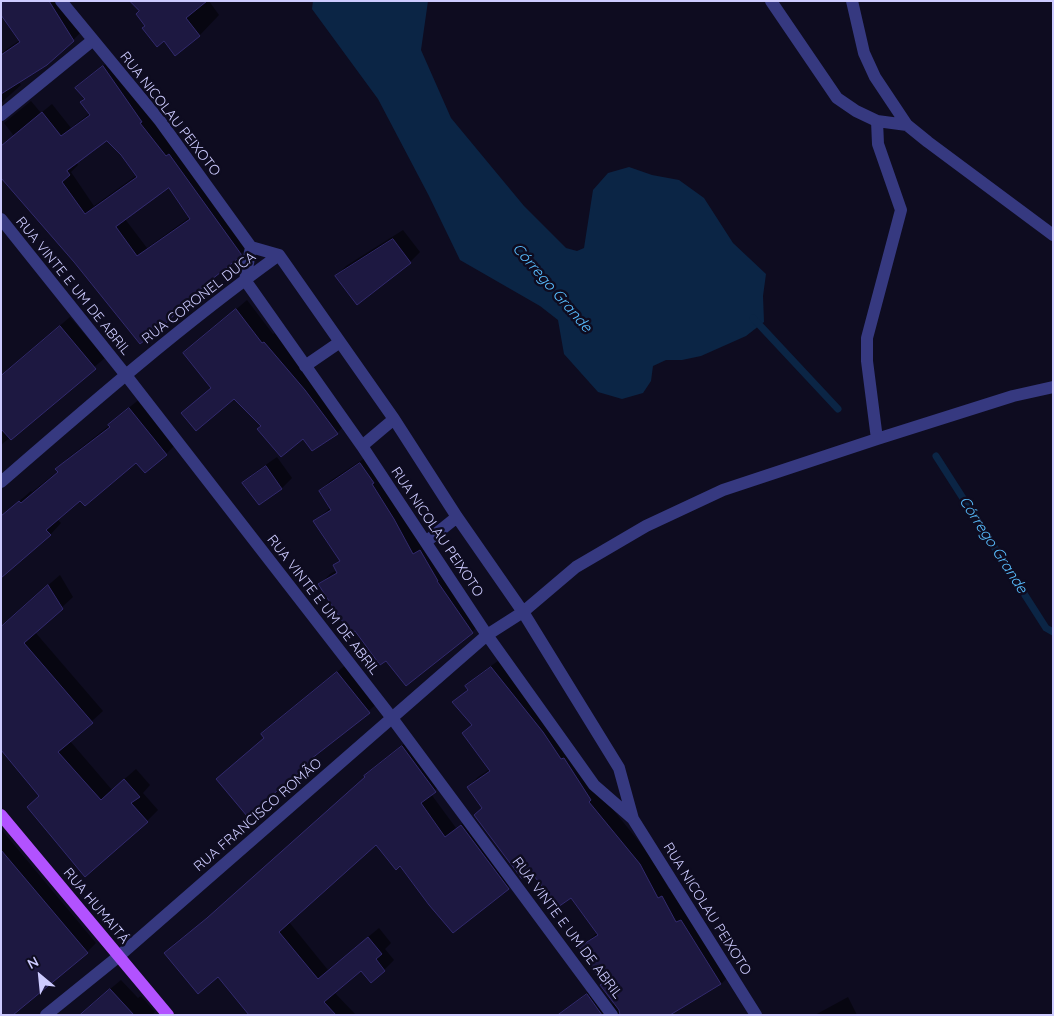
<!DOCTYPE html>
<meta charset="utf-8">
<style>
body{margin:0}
#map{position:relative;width:1054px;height:1016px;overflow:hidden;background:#0e0c20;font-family:Quicksand,sans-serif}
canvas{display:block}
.frame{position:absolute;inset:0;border:2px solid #cdcbff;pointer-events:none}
.north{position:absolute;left:15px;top:951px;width:50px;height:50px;-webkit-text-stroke:4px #0e0c20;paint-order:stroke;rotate:332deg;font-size:14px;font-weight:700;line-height:20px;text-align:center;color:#cdcbff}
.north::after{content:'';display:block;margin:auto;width:18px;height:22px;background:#cdcbff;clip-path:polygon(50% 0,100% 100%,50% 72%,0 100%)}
</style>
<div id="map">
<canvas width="1054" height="1016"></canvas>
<div class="frame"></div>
<div class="north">N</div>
</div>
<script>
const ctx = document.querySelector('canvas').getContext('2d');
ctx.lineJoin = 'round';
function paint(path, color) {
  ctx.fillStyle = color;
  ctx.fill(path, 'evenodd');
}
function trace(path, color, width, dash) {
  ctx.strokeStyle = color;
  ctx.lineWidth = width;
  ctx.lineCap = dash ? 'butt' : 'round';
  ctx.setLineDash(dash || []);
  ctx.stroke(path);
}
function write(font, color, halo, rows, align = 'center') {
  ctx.font = font + ' Quicksand,sans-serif';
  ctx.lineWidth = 5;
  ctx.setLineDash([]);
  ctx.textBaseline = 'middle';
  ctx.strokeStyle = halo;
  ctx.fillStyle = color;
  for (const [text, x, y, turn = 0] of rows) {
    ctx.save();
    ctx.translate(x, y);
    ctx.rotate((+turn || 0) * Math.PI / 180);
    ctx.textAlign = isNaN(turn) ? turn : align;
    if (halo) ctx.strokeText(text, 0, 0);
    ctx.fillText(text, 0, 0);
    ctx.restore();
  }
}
paint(new Path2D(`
 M313 1H428L421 50 451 118 524 206 566 248 577 251 584 248 593 190 608 173 629 167 652 175 679 180 704 198 733 243 766 274 763 296 764 322 746 336 701 356 682 360H666L653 366 651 381 643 393 622 399 598 392 564 354 558 320 540 306 460 260 429 196 378 99 312 9Z`), '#0b2545');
paint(new Path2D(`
 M1 1H64L83 30 73 40 19 82 21 85 1 103V53L20 40Z
 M132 1H209L219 15 200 35 175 54 164 40 146 26 140 11Z
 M113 58 250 246 205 283 161 326 4 123 31 101 41 113 52 104 71 128 90 113 86 99 77 88ZM107 139 122 154 137 175 94 206 71 172 78 165 76 162ZM170 187 190 217 147 248 125 219Z
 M403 230 420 252 410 262 336 276 346 266Z
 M247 300 273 334 275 333 347 423 337 433 262 426 234 397 212 387 185 353Z
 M70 317 105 358 1 445V376Z
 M141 398 177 443 166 454 136 461 81 499 57 519 61 523 50 535 1 517 31 491 32 492 58 471 57 469 68 458 110 425 121 414Z
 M371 454 482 622 472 632 386 660 320 584 330 574 337 570 335 565 340 560 315 521 331 507 320 491 330 481Z
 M277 457 292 478 282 488 259 503 244 483 254 473Z
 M60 575 73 597 35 632 103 711 70 741 112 790 136 769 150 785 143 793 158 810 147 821 40 795 1 749V626Z
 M502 658 598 791 649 854 669 889 672 887 731 974 721 984 667 1015H582L575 1004 585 994 597 985 612 1004 614 1003 602 985 605 982 581 947 597 933 571 896 483 808 468 787 478 777 490 769 464 733 473 724 454 702 469 688 467 686 477 676Z
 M348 663 379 702 247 814 273 725Z
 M413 737 446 781 431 794 456 828 472 816 518 878 508 888 400 864 377 843 289 922 328 970 379 928 391 943 385 949 394 960 384 970 371 981 361 970 334 992 356 1015H252L218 975 165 953 175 943 219 909 366 777 376 766Z
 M1 829 96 943 87 952 1 1015Z
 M121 980 138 998 141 996 155 1012 152 1015H79Z
 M848 997 857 1015H815Z`), '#0007');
trace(new Path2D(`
 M753 318 838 409
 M936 456 1046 628 1053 632`), '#0b2545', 7);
const building = new Path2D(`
 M1 1H49L74 41 47 65 1 94V55L20 42 1 15Z
 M130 1H207L186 18 200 36 175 56 164 41 157 47 142 28 145 26 136 14 139 11Z
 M103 66 142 122 140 123 166 156 169 154 241 254V256L206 284 162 327 140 344 74 262 1 178V146L42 112 61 136 90 115 80 102 85 99 75 88ZM107 141 121 155 137 177 85 214 62 182 70 175 67 171ZM169 188 190 219 137 256 116 227Z
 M393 239 411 263 357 305 335 276Z
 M236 309 262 343 264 342 305 390 338 434 312 451 303 439 281 457 257 429 261 426 234 399 196 431 181 413 211 388 183 353Z
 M60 326 96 369 11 440 1 429V376Z
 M129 408 167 455 145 473 136 463 85 506 80 501 46 530 51 535 1 578V516L19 501 21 503 58 472 55 469 110 427 108 425Z
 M360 463 374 483 372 484 394 519 413 554 420 550 438 581H437L473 633 406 686 386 661 380 665 355 631 350 633 318 584 337 573 333 565 340 561 313 521 331 510 319 491Z
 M266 466 282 489 259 505 242 483Z
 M48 585 63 609 24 643 93 723 58 752 101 800 124 779 140 797 131 803 148 822 85 877 27 807 39 796 1 750V627Z
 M491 667 543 732 561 759 564 758 591 800 589 802 640 864 658 898 662 896 676 922 681 920 721 984 670 1015H620L619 1010 600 985 603 983 579 947 598 935 571 898 558 907 531 872 522 879 474 815 482 808 467 787 490 771 462 733 472 725 452 702 468 690 465 686Z
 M337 672 370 713 311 759 313 761 247 816 216 779 264 738 261 734Z
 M402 746 436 792 421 803 445 837 461 825 509 889 453 933 429 905 400 866 396 870 376 845 279 932 318 979 368 937 382 954 376 959 385 971 371 983 361 971 324 1002 336 1015H249L218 977 198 994 164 953 207 918 365 777 364 776Z
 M1 850 88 953 13 1015H1Z
 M110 989 134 1015H80Z
 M587 994 602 1015H558Z`);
paint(building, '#1d1841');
trace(building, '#322a6d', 1);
trace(new Path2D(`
 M61 1 160 121 251 247 279 255 394 419 457 517 523 612 619 768 633 819
 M771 1 837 98 856 111 877 121 907 125
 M852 1 864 53 875 77 907 125 928 142 1053 235
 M1 115 93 40
 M877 121 878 144 901 210 867 338V361L877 439
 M1 219 125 374 392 718 612 1015
 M251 247 245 280 362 446 487 635 577 761 594 785 633 819 756 1015
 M305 366 340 342
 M362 446 394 419
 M1 482C92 403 182 325 279 255
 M427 541 457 517
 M46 1015 119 956 487 635 523 612 576 567 646 526 723 490 877 439 1013 396 1053 387`), '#363980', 12);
trace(new Path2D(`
 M1 815 168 1015`), '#b252ff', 12);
write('14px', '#cdcbff', '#0e0c20', [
 ["RUA NICOLAU PEIXOTO",170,114,52],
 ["RUA VINTE E UM DE ABRIL",73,286,51],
 ["RUA CORONEL DUCA",199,298,-38],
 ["RUA NICOLAU PEIXOTO",437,532,56],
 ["RUA VINTE E UM DE ABRIL",323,605,52],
 ["RUA FRANCISCO ROMÃO",258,815,-41],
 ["RUA HUMAITÁ",96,906,50],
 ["RUA NICOLAU PEIXOTO",707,909,58],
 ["RUA VINTE E UM DE ABRIL",567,928,53]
]);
write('italic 15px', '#59beff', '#0e0c20', [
 ["Córrego Grande",552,288,49],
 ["Córrego Grande",993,545,57]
]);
</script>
